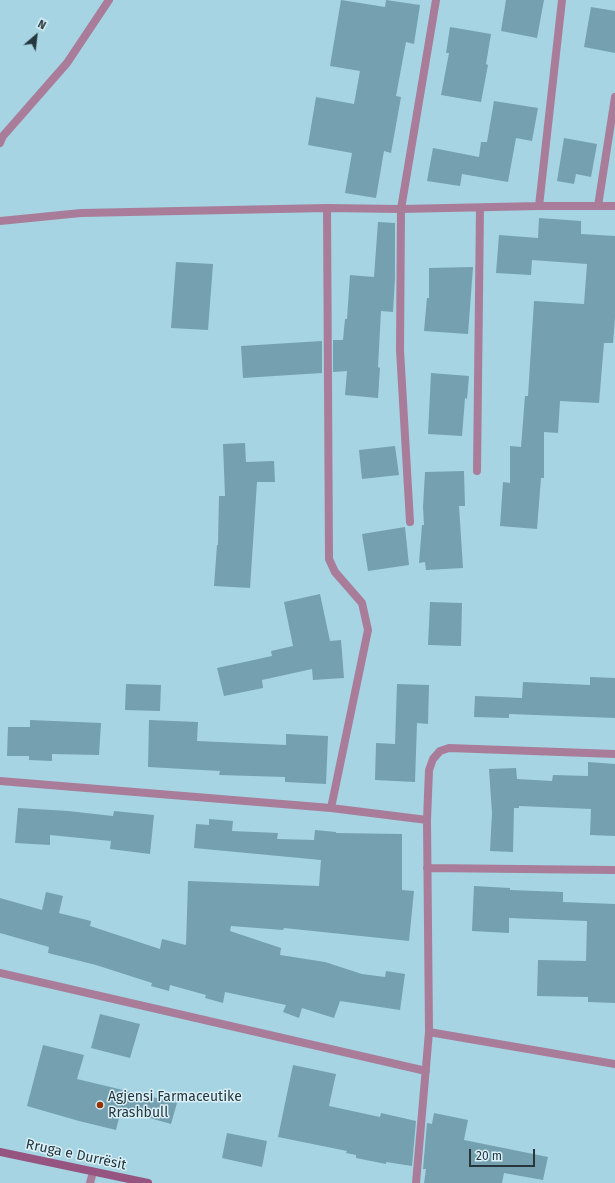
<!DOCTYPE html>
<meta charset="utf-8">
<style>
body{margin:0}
#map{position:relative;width:615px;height:1183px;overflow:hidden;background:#a6d4e3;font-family:"Fira Sans",sans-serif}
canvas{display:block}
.north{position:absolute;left:16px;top:16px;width:40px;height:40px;-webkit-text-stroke:3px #daf0f8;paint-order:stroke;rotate:28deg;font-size:11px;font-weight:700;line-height:16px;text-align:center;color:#25373d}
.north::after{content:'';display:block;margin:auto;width:14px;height:18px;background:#25373d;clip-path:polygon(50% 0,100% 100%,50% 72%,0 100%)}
.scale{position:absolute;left:469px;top:1149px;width:66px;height:18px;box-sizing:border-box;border:2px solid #25373d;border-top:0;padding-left:5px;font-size:12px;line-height:14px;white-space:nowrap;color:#25373d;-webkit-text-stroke:3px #daf0f8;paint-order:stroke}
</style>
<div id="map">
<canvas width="615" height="1183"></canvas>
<div class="north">N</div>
<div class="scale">20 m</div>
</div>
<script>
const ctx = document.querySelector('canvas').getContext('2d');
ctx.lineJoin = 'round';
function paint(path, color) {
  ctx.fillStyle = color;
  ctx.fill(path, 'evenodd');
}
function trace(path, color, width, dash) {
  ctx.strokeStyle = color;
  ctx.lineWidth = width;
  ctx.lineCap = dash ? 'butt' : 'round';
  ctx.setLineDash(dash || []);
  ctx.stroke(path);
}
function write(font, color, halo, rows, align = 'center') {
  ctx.font = font + ' "Fira Sans",sans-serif';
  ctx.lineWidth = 3;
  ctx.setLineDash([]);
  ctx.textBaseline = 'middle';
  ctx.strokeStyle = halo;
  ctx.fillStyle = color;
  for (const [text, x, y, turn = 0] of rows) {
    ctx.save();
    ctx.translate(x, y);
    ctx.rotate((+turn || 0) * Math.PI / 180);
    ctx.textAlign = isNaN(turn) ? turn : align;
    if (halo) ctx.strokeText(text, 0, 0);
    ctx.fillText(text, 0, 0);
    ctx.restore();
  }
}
paint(new Path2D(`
 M341 0 385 7 386 0 420 5 414 44 406 42 396 96 401 97 391 153 384 151 376 198 345 193 352 153 308 145 316 97 354 104 360 71 330 66Z
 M506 0H544L537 38 501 31Z
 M591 7 615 11V53L584 47Z
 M450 27 491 34 486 64 488 65 481 102 441 95 449 53H446Z
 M494 101 538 108 532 141 516 138 508 182 462 174 460 186 427 181 433 148 479 157 481 142H487Z
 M564 138 597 144 591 177 576 174 574 184 557 181Z
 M539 218 581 221V234L615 236V318L613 343H604L599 403 560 401 558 433 544 432V478H541L537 529 500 526 503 482 510 483V446L521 447 525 396H528L534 301 584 304 587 264 532 260 531 275 496 273 499 235 538 238Z
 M378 222 395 223V278L393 312 381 311 378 367 380 368 378 398 345 395 347 371 333 372V340H343L345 319H347L350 275 374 277Z
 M176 262 213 264 208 330 171 328Z
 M473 267 468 334 424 331 427 298H429V268Z
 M322 341V373L243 378 241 346Z
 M431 373 469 376 467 399 465 398 462 436 428 434Z
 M245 443 246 462 274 461 275 482H257L250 588 214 586 217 545H218L219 496H225L223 444Z
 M395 446 399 475 362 479 359 450Z
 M464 471 465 506H459L463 568 426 570 425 562 419 563 422 525H424L423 507 425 472Z
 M405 527 409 565 368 571 362 534Z
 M320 594 330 641 341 640 344 678 313 680 312 669 262 680 263 688 224 696 217 668 272 656 271 651 293 646 284 602Z
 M430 602 462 603 461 646 428 645Z
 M590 677 615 678V718L509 714V718L474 717 475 696 522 698 523 682 590 685Z
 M126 684 161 685 160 711 125 710Z
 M397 684 429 685 428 724 417 723 415 782 375 780 376 743 395 744Z
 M30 720 101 723 99 755 52 754V761L29 760V756H7L8 727H30Z
 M149 720 198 722 197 741 286 745V734L328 736 326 784 285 782V777L219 775 220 771 148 767Z
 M588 762 615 764V836L590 835 591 809 519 806V808H514L513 852 490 851 492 813 489 769 516 768 517 779 552 781 553 775 588 776Z
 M18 808 68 811 113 816 114 811 154 815 150 854 110 849 111 841 50 835V845L15 843Z
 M209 819 233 821 232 831 278 833 277 839 314 840 315 830 336 832V833L402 834V890L414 891 409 941 284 928 283 930 231 926 230 931 281 948 280 955 325 962 362 974 385 977 386 971 405 974 400 1010 340 1001 334 1018 302 1008 299 1018 283 1012 286 1005 225 992 223 1003 205 998 206 995 170 985 169 991 151 986 152 983 96 965 48 953 49 947 0 933V898L42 910 46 892 63 896 59 913 91 921 90 926 160 949 162 939 186 945 188 881 319 886 321 860 194 848 196 824 209 825Z
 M474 886 510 888V890L563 892V902L615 904V1003L588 1002V997L537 996 538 960 586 961 587 921 509 918V933L472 931Z
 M100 1014 140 1024 130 1058 91 1048Z
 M43 1045 84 1055 77 1079 177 1103 171 1124 121 1110 116 1130 79 1121 27 1106Z
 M293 1065 336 1074 329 1106 380 1117 381 1113 416 1121 412 1166 386 1162V1164L356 1158V1155L346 1153 347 1151 278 1137Z
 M434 1113 468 1120 464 1140 548 1157 543 1180 504 1173 502 1183H424L426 1169H423L427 1123 432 1124Z
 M227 1133 267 1141 262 1167 222 1158Z`), '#75a0af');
trace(new Path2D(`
 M90 1183 93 1172`), '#a97d99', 8);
trace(new Path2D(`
 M0 143 3 136 67 63 109 0
 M539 206 562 0
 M598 206 615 97
 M327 208 329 559 335 572 362 603 368 630 331 808
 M0 221 81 213 327 208 401 209 539 206H615
 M477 471 480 208
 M410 522 400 350 401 209 436 0
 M0 781 331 808 427 820
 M427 868 615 870
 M0 973 426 1071
 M429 1032 615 1064
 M416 1183 429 1032 427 820 429 770 433 759 440 751 449 748 615 754`), '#a97d99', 8);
trace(new Path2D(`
 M0 1152 148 1183`), '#965581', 8);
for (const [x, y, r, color] of [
 [100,1105,4,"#963200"]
]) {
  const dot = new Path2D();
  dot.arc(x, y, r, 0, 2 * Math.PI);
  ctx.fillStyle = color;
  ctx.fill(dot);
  trace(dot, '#daf0f8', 1.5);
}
write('14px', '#25373d', '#daf0f8', [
 ["Agjensi Farmaceutike",108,1097],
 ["Rrashbull",108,1113]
], 'left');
write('14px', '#25373d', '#daf0f8', [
 ["Rruga e Durrësit",76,1155,12]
]);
</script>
